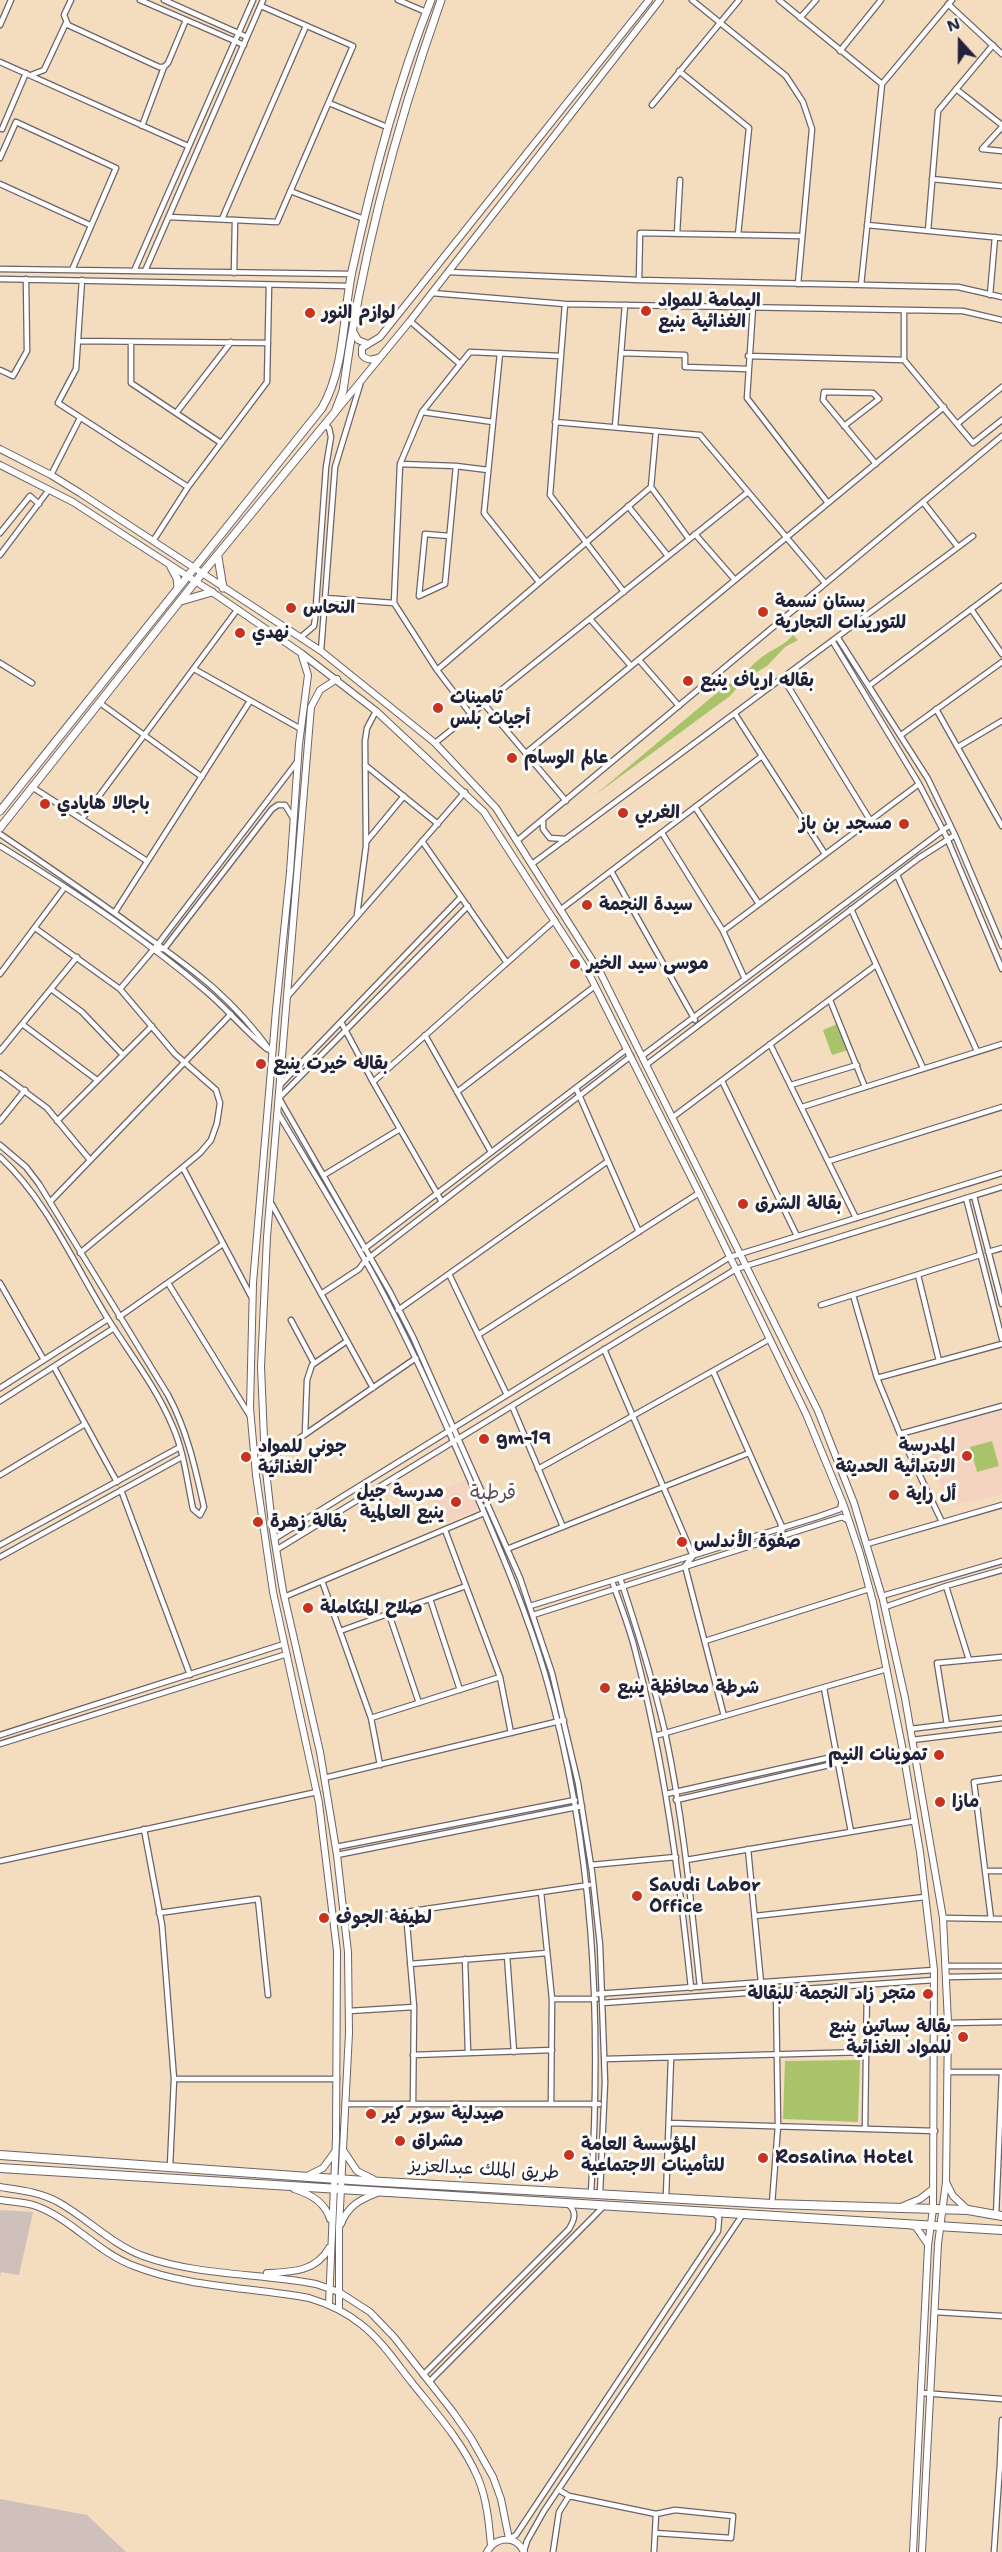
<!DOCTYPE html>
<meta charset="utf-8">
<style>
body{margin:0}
#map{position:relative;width:1002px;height:2552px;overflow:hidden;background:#f4dcbe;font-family:"Shantell Sans",sans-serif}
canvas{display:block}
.north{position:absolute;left:930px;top:12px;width:60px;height:60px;-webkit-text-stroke:4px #fdfcf7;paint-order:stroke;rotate:339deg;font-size:16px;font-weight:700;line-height:24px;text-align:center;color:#22223b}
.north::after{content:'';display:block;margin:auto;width:21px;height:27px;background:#22223b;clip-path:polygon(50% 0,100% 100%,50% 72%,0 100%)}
</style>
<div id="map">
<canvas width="1002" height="2552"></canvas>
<div class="north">N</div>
</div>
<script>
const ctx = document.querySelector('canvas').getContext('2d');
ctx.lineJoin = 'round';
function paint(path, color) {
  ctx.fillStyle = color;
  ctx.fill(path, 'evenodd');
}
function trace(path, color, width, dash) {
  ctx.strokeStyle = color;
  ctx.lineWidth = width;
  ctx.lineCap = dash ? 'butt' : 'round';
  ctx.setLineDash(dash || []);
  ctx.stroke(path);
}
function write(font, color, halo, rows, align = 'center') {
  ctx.font = font + ' "Shantell Sans","Playpen Sans Arabic",sans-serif';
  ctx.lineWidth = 6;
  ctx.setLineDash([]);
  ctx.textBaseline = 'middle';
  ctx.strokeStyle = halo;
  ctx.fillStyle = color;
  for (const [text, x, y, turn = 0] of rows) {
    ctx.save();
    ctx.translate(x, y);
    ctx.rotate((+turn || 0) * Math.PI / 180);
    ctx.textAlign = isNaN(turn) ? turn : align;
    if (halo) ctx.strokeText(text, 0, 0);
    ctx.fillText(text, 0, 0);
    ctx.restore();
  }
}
paint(new Path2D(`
 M1002 1411V1494L951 1506 926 1459 949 1448 942 1426Z
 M467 1479 480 1508 443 1524 432 1495Z`), '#f4d3c0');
paint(new Path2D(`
 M0 2210 33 2212 19 2275 1 2272 0 2277Z
 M0 2499 87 2515 126 2552H0Z`), '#d0c0bc');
paint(new Path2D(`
 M793 635 798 640 785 647 767 666 744 680 730 696 595 795 725 686C747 677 746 669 762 657 772 649 784 646 793 635Z
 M837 1024 848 1050 832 1055 823 1030Z
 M992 1441 999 1466 977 1472 970 1447Z
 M860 2060 858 2122 783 2119 785 2061Z`), '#a9c36a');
const street = new Path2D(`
 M71 0 64 15 68 25 159 67H164L168 63 186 20
 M140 0 244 45
 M164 0 247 37
 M398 0 426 12
 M692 0 786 76 803 102 812 129 798 284
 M779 0 882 84
 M948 4 1002 54
 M800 18 816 0
 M0 25 11 0
 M840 51 881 0
 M0 62 188 146
 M679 71 749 128 738 235
 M31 75 44 70 66 23
 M956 89 1002 125
 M329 103 387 127
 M652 105 739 0
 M142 126 164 67
 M1002 127 982 149 1002 151
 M2 129 26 73
 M0 158 16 122 116 168 72 270
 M932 179 1002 186
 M0 184 90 225
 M290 191 364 219
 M169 217 277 222 353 46 261 6
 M222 219 306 26
 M867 225 1002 238
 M928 231 938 111 993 45
 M677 234 680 180
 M0 269 351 274
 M134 271 253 0
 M145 271 263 0
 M448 272 639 280 958 287 1002 297
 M234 273 235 220
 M0 279 349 286
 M82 280 76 369 58 403 188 487 267 382 269 285
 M639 280 640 233 802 236
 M861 285 882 84 952 0
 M432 293 565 304 963 311 1002 320
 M990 295 995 237
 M565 304 550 495 624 592
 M753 307 747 398 828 503
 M410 321 460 364
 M79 341 268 343
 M131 342V383L221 443
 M500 353 484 513 539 582
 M621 353 685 355V367L748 369
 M748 356 904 360 957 424 1002 387
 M904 360V310
 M0 370 13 376 27 351 26 279
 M422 412 493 422
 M176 413 231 342
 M555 422 700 435 825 583
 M957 424 973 443 1002 420
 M844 426 879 399 873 393 824 392 823 400 876 464
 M615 427 625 305
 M400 464 456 466 445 584 419 596 425 534 449 536
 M456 466 488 470
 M51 475 80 418
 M651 487 689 539
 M923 502 958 547
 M628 506 668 556
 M0 533 30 496 39 504
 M695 534 735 580
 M153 541 188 487
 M0 555 48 491
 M325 598 394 603
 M971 609 1002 654
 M590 619 631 666
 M301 637 314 626 315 619 326 467 331 437 329 428 324 425
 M838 638 928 779 955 835 1002 946
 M833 642 919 784 947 838 1002 969
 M321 651 335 467 360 385
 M639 660 679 706
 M0 663 32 683
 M194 669 301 729
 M437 670 651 487 656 431
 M783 678 870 820
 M870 685 1002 586
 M100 703 202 777
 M485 705 566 801
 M936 709 1002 826
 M735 714 825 854
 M472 716 437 670 394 603 400 464 422 412 470 352 561 356
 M901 735 1002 662
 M435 743 748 492
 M958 747 1002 721
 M526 753 944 407
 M365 765 438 824
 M32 787 147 861
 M695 807 759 904
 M82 819 237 610
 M543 820V829L550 838 566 839
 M662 833 723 931 745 979
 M0 834C49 867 98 900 146 936 198 973 234 1000 272 1053
 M518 840 1002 436
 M422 841 507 963
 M366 842 404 796
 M0 846C72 890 143 937 207 992 228 1010 245 1031 267 1049
 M532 864 973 536
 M611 871 695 1020
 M897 875 977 1051
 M468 906 279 1098 390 1292 413 1337 520 1578 552 1673 578 1783 592 1872 600 1945 605 2082 600 2193
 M851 909 923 1068
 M560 910 762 756
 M115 912 250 701
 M357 915 366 846 365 741 367 728 376 711
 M35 928 120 989 175 1054 216 1090 220 1103 217 1123 211 1140 200 1153 80 1253
 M723 931 919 784
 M153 949H164L272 809 278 805H285L293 818
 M0 974 65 887
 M51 989 82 1012 123 1055
 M120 989 158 944 297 762
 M288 996 465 792
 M830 1000 865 1087
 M341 1022 373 1082
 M22 1024 97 1080
 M425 1035 491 1152
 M770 1044 856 1218
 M0 1051 77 957
 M642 1056 950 825
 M646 1065 919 858 955 835
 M0 1073 47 1108 90 1160
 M722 1081 797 1236
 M281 1084 461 897
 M791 1085 857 1065
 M576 1088 639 1232
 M457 1092 595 986
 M802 1107 1002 1044
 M278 1113C314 1174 353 1235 385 1297 419 1362 448 1429 477 1496 502 1554 527 1613 545 1674 594 1845 602 2016 591 2193
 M673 1117 876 965
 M0 1121 25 1090
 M57 1121 152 1026
 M0 1145 26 1167 39 1184 168 1395C187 1430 195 1467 204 1507L200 1515 193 1509C187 1481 184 1451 172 1425 156 1387 130 1354 108 1319 75 1266 47 1200 0 1157
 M829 1161 1002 1107
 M183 1168 252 1298
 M324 1175 400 1129
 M974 1196 1002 1304
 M966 1198 1002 1339
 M270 1201 373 1388
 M50 1202 231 1014
 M442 1202 373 1082 555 920
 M364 1249 627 1049
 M988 1252 1002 1248
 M449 1274 507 1395
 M918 1275 939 1361
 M0 1283 44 1360
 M168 1283 250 1416
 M321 1294 359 1269 365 1261 631 1056
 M853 1295 877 1378 900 1434 942 1522
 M821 1305 980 1255
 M398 1310 608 1161
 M119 1317 223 1244
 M291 1320 314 1363
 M478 1335 699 1193
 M604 1349 693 1556 685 1566 724 1716
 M54 1367 117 1482
 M713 1371 783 1529
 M877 1378 1002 1344
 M0 1388 108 1319
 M0 1401 114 1328
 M512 1406 563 1527
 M305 1434 307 1380 312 1365 347 1341
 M900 1434 1002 1406
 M265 1462 416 1358
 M538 1469 770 1339
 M0 1475 85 1424
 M121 1490 190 1675
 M445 1530 500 1677 511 1733
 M274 1539 730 1257 1002 1173
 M867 1544 1002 1505
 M0 1545 180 1447
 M507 1549 749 1453
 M276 1550 736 1269 1002 1187
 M0 1557 182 1457
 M620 1578C637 1629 653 1680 665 1732 683 1816 691 1902 700 1987
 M322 1581 371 1718 380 1765
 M612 1581C620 1604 629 1626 635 1650 664 1761 679 1874 691 1988
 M946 1586 969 1660
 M882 1596 1002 1561
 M284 1597 484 1513
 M430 1599 460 1690
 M530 1606 817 1517 840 1509 842 1501
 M885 1607 946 1586 1002 1570
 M389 1614 419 1703
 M533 1615 842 1517 849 1521
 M340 1631 466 1586
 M705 1641 869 1589
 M824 1688 851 1832
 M371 1718 500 1677
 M947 1725 937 1663 1002 1657
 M910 1729 1002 1718
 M0 1735 284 1644
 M655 1736 887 1669
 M912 1740 1002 1729
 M0 1744 287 1654
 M324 1778 564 1720
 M666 1794 837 1756
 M676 1800 838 1763
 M144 1829 162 1925 174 2079 170 2166
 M336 1847 575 1800
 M748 1849 761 1983 776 1991 778 2126 772 2204
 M337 1855 582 1806
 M686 1860 915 1821
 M0 1861 317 1792
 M591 1865 676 1857
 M986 1871H1002
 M541 1892 552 1999 551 2104
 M406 1912 414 2007 413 2104
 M159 1913 258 1899 268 1995
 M755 1916 925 1897
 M943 1918 1002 1919
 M991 1919 974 1782 1002 1778
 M345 1921 589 1885
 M507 1956 514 2052
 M465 1959 468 2053
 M410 1964 547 1953
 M947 1966H1002
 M947 1977 1002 1976
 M596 1994 934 1970
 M552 1999H596
 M602 2003 934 1980
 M349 2011 414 2007
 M948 2023 1002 2022
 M413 2055 552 2050
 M605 2059 866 2052
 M947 2072H1002
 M174 2079H337
 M345 2104H599
 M669 2123 935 2131
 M865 2129 867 1985
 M666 2197 671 2058
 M996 2216 1002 2072
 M935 2312 1002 2316
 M423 2375 569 2229C575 2219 577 2212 568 2204
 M429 2382 604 2206
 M922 2393 1002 2399
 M1002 2420 1000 2464H1002
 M559 2490 569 2496 656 2514 654 2552
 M655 2533 731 2538 733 2516 675 2510 656 2514
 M509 2539 516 2535 718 2231 719 2218 714 2213
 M524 2551 527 2541 544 2511 743 2214
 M553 2552 559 2512 569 2496
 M994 2552 1000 2464`);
const secondary = new Path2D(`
 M353 331 358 340 368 344
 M380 357C372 360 367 361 362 355V348L380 337 649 0
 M337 410 410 321 660 0
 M0 449 51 475 80 493 321 651 435 743 496 808 601 974 818 1411 854 1503 883 1600 905 1698 943 1918 948 2023 946 2182 938 2244 922 2552
 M0 465 73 502 212 592 301 653 376 711 484 812 590 976 699 1193 806 1414 844 1506 860 1554 873 1602 903 1751 920 1852 934 1970 933 2209 928 2246 913 2552
 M302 656 308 675 299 744 290 872 276 1010 253 1283 250 1408 256 1475 273 1592 319 1803 337 1951 336 2139 329 2304
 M337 679 320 690 311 707 267 1237 261 1367 265 1462 272 1524 283 1591 320 1752 337 1855 348 1952 349 2033 339 2227V2309
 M343 2150 357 2171 373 2179
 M309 2175 323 2168 334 2153
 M946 2182 953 2196 968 2210
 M0 2187C20 2190 40 2192 58 2202 87 2218 111 2244 143 2256 198 2276 259 2273 316 2284L339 2292 370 2312 394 2337 453 2412 471 2438 493 2477 501 2499 509 2539
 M294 2189C311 2194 325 2202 330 2219
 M0 2200C12 2202 25 2202 36 2206 72 2219 98 2253 134 2266 190 2288 251 2287 309 2298 329 2304 346 2312 362 2325 382 2341 397 2364 413 2384 437 2414 463 2443 478 2478 487 2500 489 2523 491 2546
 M903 2206 920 2199 933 2189
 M341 2224C348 2206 359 2200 377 2193
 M910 2225 916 2227 927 2243
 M267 2273C291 2272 316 2272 329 2248
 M487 2552C496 2536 516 2535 524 2552`);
const primary = new Path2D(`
 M218 557 223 588
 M171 567 177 578 178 587
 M181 601 212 592
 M0 811 322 408C345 368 343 315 352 271 372 179 396 88 431 0
 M0 828 195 582 335 412 343 391C361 257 396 127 441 0`);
const highway = new Path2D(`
 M0 2155 365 2181 772 2204 968 2210 1002 2216
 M0 2168 1002 2230`);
trace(street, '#6c6369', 7);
trace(secondary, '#6c6369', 8);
trace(primary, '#6c6369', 9);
trace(highway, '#6c6369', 10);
trace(street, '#fff', 4.5);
trace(secondary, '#fff', 6);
trace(primary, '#fff', 7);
trace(highway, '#fff', 8);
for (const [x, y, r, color] of [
 [646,311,6,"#c8321e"],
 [310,313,6,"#c8321e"],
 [291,608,6,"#c8321e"],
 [763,612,6,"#c8321e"],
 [240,633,6,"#c8321e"],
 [688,681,6,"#c8321e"],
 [438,708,6,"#c8321e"],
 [512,758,6,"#c8321e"],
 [45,804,6,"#c8321e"],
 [623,813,6,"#c8321e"],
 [904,824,6,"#c8321e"],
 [587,905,6,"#c8321e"],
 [575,964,6,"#c8321e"],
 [261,1064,6,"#c8321e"],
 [743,1204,6,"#c8321e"],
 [484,1439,6,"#c8321e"],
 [967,1456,6,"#c8321e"],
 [246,1457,6,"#c8321e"],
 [894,1495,6,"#c8321e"],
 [456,1502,6,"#c8321e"],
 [258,1522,6,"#c8321e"],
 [682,1542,6,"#c8321e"],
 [308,1608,6,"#c8321e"],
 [605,1688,6,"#c8321e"],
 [939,1755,6,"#c8321e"],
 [940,1802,6,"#c8321e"],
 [637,1896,6,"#c8321e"],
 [324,1918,6,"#c8321e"],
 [928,1994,6,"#c8321e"],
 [963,2037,6,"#c8321e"],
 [371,2114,6,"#c8321e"],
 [400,2141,6,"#c8321e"],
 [569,2155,6,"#c8321e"],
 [763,2158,6,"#c8321e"]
]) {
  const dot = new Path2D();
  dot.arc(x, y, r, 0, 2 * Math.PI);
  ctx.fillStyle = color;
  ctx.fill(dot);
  trace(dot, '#fdfcf7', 2);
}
write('bold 18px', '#22223b', '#fdfcf7', [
 ["اليمامة للمواد",658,301],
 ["الغذائية ينبع",658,322],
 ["لوازم النور",322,313],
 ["بستان نسمة",775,602],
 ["للتوريدات التجارية",775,623],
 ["النحاس",303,608],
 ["نهدي",252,633],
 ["بقاله ارياف ينبع",700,681],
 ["ثاميناث",450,698],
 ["أجياث بلس",450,719],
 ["عالم الوسام",524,758],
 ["باجالا هايادي",57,804],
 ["الغربي",635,813],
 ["مسجد بن باز",892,824,"right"],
 ["سيدة النجمة",599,905],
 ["موسى سيد الخير",587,964],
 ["بقاله خيرت ينبع",273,1064],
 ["بقالة الشرق",755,1204],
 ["gm-19",496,1439],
 ["المدرسة",955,1446,"right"],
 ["الابتدائية الحديثة",955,1467,"right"],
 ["جوني للمواد",258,1447],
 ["الغذائية",258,1468],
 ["مدرسة جيل",444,1492,"right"],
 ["ينبع العالمية",444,1513,"right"],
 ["أل راية",906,1495],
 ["بقالة زهرة",270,1522],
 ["صفوة الأندلس",694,1542],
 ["صلاح المتكاملة",320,1608],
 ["شرطة محافظة ينبع",617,1688],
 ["تموينات النيم",927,1755,"right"],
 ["مازا",952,1802],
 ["Saudi Labor",649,1886],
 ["Office",649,1907],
 ["لطيفة الجوف",336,1918],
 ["متجر زاد النجمة للبقالة",916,1994,"right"],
 ["بقالة بساتين ينبع",951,2027,"right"],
 ["للمواد الغذائية",951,2048,"right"],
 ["صيدلية سوبر كير",383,2114],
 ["مشراق",412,2141],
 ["المؤسسة العامة",581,2145],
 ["للتأمينات الاجتماعية",581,2166],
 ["Rosalina Hotel",775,2158]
], 'left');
write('18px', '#22223b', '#fdfcf7', [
 ["طريق الملك عبدالعزيز",484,2170,3]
]);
write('20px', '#5d4b55', '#fdfcf7', [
 ["قرطبة",493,1494]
]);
</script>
